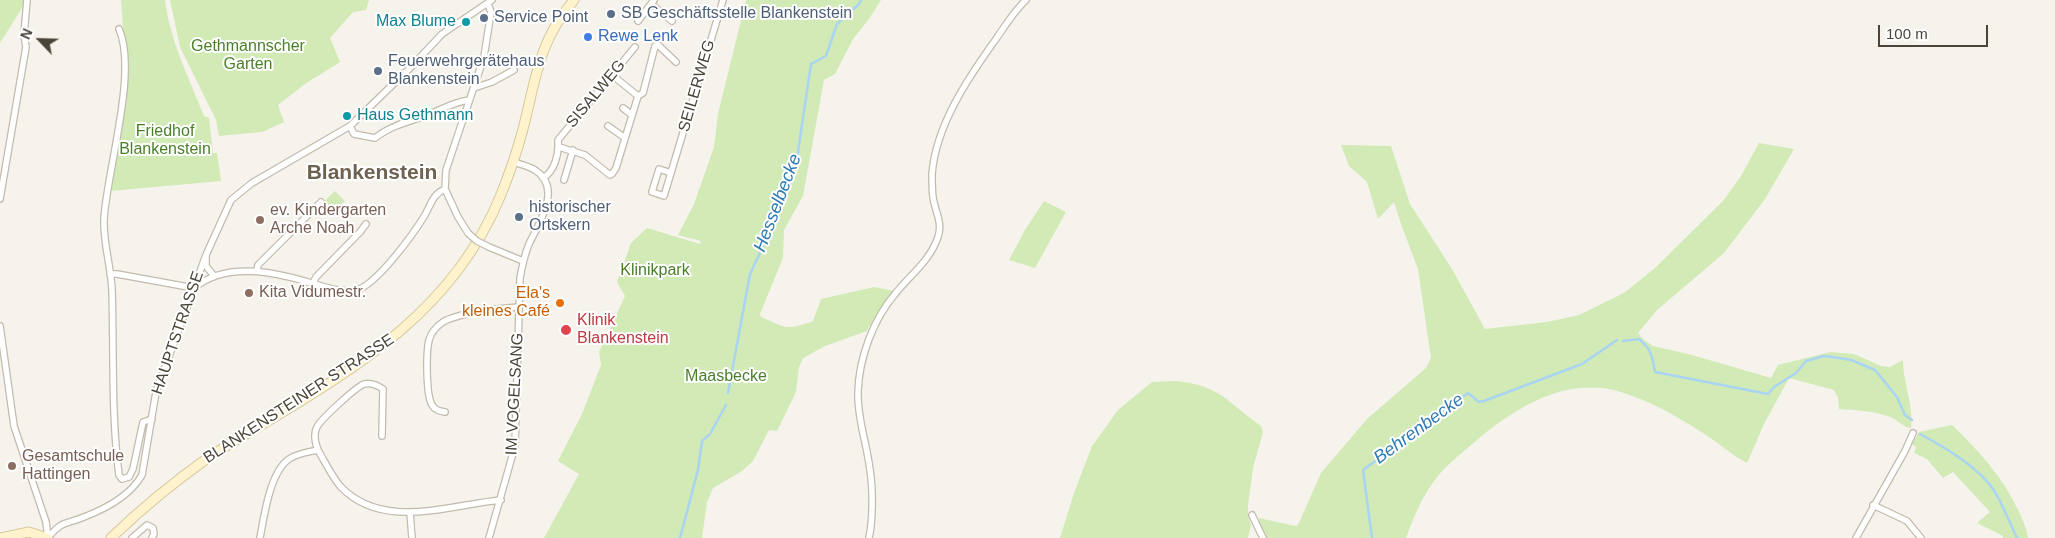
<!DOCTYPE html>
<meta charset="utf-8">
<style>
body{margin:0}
#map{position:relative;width:2055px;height:538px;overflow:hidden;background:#f6f3ec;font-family:Arial,sans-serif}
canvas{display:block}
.north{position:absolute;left:15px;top:15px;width:50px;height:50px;-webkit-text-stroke:4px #fff;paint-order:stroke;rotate:294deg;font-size:14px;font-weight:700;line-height:20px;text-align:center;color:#4b4439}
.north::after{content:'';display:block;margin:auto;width:18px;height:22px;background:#4b4439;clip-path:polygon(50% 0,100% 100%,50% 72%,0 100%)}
.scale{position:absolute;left:1878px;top:25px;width:110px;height:22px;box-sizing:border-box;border:2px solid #4b4439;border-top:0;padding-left:6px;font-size:15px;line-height:18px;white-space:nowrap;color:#4b4439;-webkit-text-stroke:4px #fff;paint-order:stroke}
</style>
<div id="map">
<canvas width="2055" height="538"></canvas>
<div class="north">N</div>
<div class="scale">100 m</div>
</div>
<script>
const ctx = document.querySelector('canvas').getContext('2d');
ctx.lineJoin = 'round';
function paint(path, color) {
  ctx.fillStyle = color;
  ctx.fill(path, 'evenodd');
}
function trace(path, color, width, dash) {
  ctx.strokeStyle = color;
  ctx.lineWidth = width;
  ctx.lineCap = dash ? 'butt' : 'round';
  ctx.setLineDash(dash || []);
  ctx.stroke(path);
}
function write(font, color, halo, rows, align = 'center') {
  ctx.font = font + ' Arial,sans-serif';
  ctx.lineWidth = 4;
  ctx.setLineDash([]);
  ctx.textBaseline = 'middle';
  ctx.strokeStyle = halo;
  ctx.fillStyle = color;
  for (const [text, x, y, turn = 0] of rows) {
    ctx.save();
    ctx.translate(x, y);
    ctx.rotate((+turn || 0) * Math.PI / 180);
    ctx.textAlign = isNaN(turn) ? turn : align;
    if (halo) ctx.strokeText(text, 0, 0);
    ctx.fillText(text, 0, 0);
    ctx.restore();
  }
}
paint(new Path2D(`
 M0 0H27L0 43Z
 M121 0H165C170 41 189 78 204 116L209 118 213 153H217L221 181 110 191 121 133 124 42Z
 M170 0H369L366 10 353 12 330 38 340 62 305 84 278 105 284 122 262 132 219 136 216 120 180 47Z
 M746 0H881L869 19 853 39 835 74 824 80 803 196 784 230 783 258 760 314 761 317C787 328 785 331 813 321L821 299 874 287 894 291 873 325 869 326 867 331 825 346 803 358 799 367 796 392 777 431 769 430 753 461 742 471 713 488 707 502 702 538H544L579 474 558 461 582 414 601 365 599 352 625 296 617 282 631 243 647 228 700 244 701 241 678 235 694 204 714 147 718 114Z
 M1759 143 1794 149 1765 199 1724 253 1657 310 1638 333 1644 340 1653 346 1692 355 1771 378 1778 365 1830 352 1854 354 1881 366 1890 367 1903 360C1903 384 1914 405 1911 428 1902 427 1898 420 1890 417 1874 411 1857 410 1839 409L1838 398 1834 390 1789 378 1764 424 1747 463C1732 455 1720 444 1706 435 1680 418 1651 401 1621 392 1564 375 1511 410 1470 446 1458 456 1444 467 1435 480 1422 496 1413 519 1406 538H1265L1258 523 1259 518 1295 526 1298 525 1321 473 1367 419 1426 368 1431 358 1418 269 1401 224 1394 202 1378 219 1367 182 1349 166 1341 145 1391 146 1410 204 1452 269 1485 329 1547 322 1579 315 1624 293 1655 268 1723 201 1741 176Z
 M335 191 345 201 329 216 319 206Z
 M1044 201 1066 212 1035 268 1009 260 1025 230Z
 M1175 381C1220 385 1227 402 1261 426L1263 432 1253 468 1248 505V516L1251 525 1248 538H1060L1074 493 1092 446 1118 410 1152 382Z
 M1952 425C1979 451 2003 477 2019 512 2023 521 2027 529 2028 538H2003V536L1977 523 1990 512 1953 472 1943 478 1927 459 1914 453 1916 447 1912 444 1919 432Z`), '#d2eab5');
trace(new Path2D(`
 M1623 341 1639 339C1652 350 1652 356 1655 372L1768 394 1774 387 1796 373 1806 361 1824 356 1839 358 1851 360 1875 370 1897 397 1905 415 1912 420
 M728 393 750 274 771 229 793 176 797 158 811 64 826 56 837 24 859 4 861 0
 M1920 434C1944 447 1977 466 1993 489 2003 504 2009 522 2017 538
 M680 538 698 470 702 441 710 434 726 405
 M1372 538 1363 470 1421 428 1434 420 1437 415 1468 393 1479 402 1484 401 1582 364 1617 340`), '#a9d4f2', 2.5);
const street = new Path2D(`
 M651 4 672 21
 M638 21 654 0
 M119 29C138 72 107 170 104 219 103 243 111 266 112 290 114 352 111 414 119 475L122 479 129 477 133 469 143 422 152 419
 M612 75 638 96
 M474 88 492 82 514 70
 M623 108 632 115
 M350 126 354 134 375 138C390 126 407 122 425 116 441 110 453 102 469 100
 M608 126 625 138
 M559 147 585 155 610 175 612 174 616 168 638 96 643 93 655 46 658 45 676 62
 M671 173 659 169 652 192 664 196 723 0
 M543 178C555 171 559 154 558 140L635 47
 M564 180 573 150
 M445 189 458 217 468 233
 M0 199 26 47 24 35 27 0
 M489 247 523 261
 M206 257V266L214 276
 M257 271 258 265 321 202
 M110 274H117L194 288
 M313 283 316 277 360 232 366 224
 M194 288C226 261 275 272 311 283 325 287 341 293 356 290 376 286 414 233 425 215 431 204 433 194 445 189L446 170 484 57 491 12 488 4
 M0 326 14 426 46 522 48 538
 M445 412C439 411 435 410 432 405 426 395 426 353 429 340 431 333 437 326 443 322 458 313 500 308 518 307
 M318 450C315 442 313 434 317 427 321 419 356 387 364 384 371 382 377 385 383 389L382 436
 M1873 505 1907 521 1921 538
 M410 512 412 538
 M1252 515 1263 538
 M48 538C62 520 65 525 84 517 105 509 130 496 142 475L156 392 206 255 231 200 252 183 350 126 411 67 442 34 492 0
 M132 538 147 525 153 528 154 534 152 538
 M260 538C264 516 270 472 289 459 298 453 309 452 318 450 325 462 331 475 340 486 382 531 449 505 501 500
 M489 538 515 446 520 278C522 267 524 256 529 244 539 223 563 188 535 170 528 166 520 164 513 162
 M869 538C873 520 873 489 870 470 867 444 857 418 858 392 859 358 873 320 895 294 910 275 930 261 938 237 943 222 935 212 933 197 932 190 932 181 932 174 936 125 968 78 996 39 1005 26 1014 11 1026 0
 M1856 538 1905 451 1913 433`);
const secondary = new Path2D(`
 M0 538 29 532 47 538
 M111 538C142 508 174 482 209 457 323 385 445 330 500 197 509 175 517 152 523 129 536 79 538 42 574 0`);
trace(street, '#c2bbae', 8);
trace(secondary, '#d6c79b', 11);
trace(street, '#fff', 5.5);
trace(secondary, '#fff3cd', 9);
const streetBridge = new Path2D(`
 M468 233 477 241 489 247`);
trace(streetBridge, '#c2bbae', 8, []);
trace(streetBridge, '#fff', 5.5);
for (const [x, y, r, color] of [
 [611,14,5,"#5c6f8a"],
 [484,18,5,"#5c6f8a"],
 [466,22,5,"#0f9aa8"],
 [588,37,5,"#3f7fe0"],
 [378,71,5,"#5c6f8a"],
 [347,116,5,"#0f9aa8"],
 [519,217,5,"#5c6f8a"],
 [260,220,5,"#8d6e63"],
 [249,293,5,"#8d6e63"],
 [560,303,5,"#e8710a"],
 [566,330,6,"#e0444e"],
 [12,466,5,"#8d6e63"]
]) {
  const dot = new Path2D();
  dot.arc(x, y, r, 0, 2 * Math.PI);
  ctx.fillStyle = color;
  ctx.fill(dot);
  trace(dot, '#fff', 2);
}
write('16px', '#4e5e75', '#fff', [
 ["SB Geschäftsstelle Blankenstein",621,14],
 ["Service Point",494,18],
 ["Feuerwehrgerätehaus",388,62],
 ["Blankenstein",388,80],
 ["historischer",529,208],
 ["Ortskern",529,226]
], 'left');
write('16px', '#0d838f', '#fff', [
 ["Max Blume",456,22],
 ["Haus Gethmann",357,116,"left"]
], 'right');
write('16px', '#366cbe', '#fff', [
 ["Rewe Lenk",598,37]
], 'left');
write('16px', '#4a7f2a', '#fff', [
 ["Gethmannscher",248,47],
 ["Garten",248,65],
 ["Friedhof",165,132],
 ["Blankenstein",165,150],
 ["Klinikpark",655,271],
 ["Maasbecke",726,377]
]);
write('16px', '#4b4439', '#fff', [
 ["SEILERWEG",697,86,-74],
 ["SISALWEG",596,94,-50],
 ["HAUPTSTRASSE",178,333,-71],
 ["IM VOGELSANG",515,394,-87],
 ["BLANKENSTEINER STRASSE",299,399,-33]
]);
write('16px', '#785e54', '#fff', [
 ["ev. Kindergarten",270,211],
 ["Arche Noah",270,229],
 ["Kita Vidumestr.",259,293],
 ["Gesamtschule",22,457],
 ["Hattingen",22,475]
], 'left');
write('16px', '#c56008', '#fff', [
 ["Ela's",550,294],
 ["kleines Café",550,312]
], 'right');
write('16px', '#be3a42', '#fff', [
 ["Klinik",577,321],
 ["Blankenstein",577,339]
], 'left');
write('italic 18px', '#2e7ab2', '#fff', [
 ["Hesselbecke",778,203,-69],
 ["Behrenbecke",1419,429,-36]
]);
write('bold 21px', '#6e6250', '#fff', [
 ["Blankenstein",372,173]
]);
</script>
